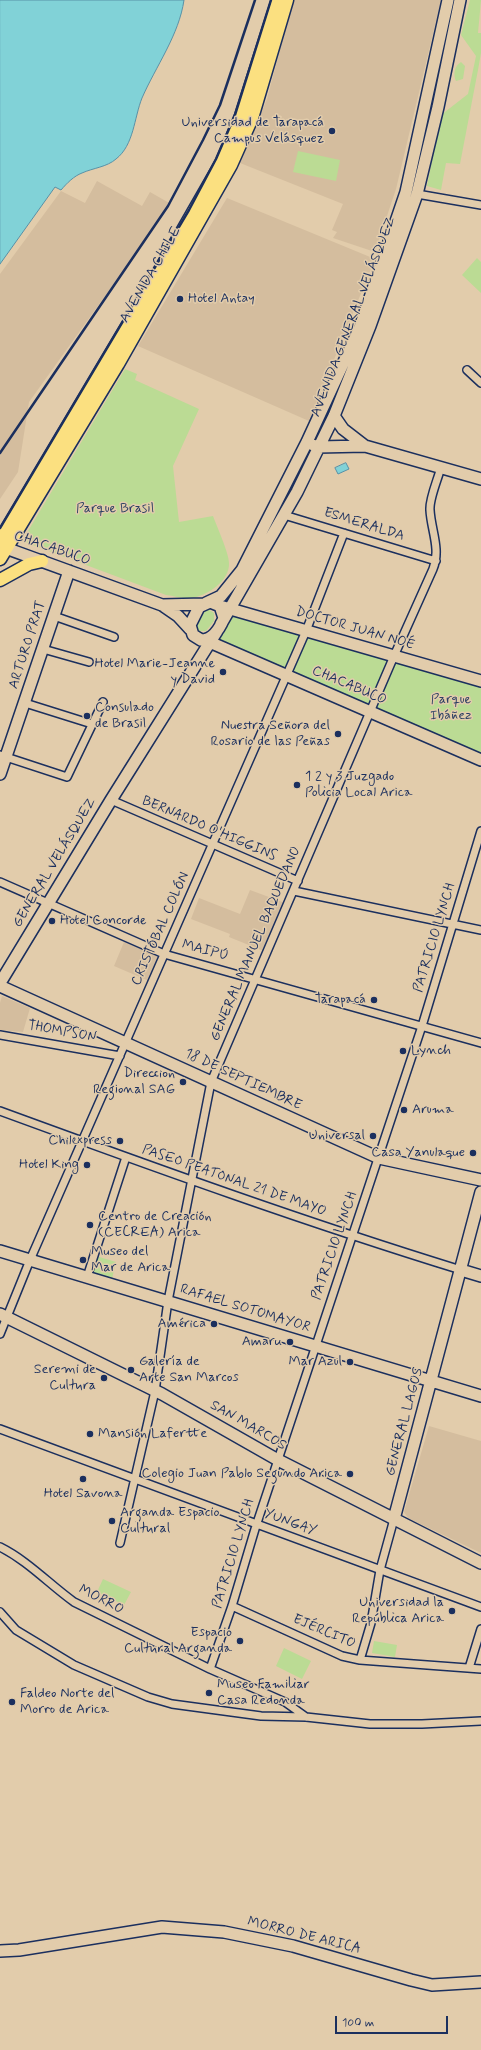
<!DOCTYPE html>
<meta charset="utf-8">
<style>
body{margin:0}
#map{position:relative;width:481px;height:2050px;overflow:hidden;background:#e2ccab;font-family:Mynerve,sans-serif}
canvas{display:block}
.scale{position:absolute;left:335px;top:2016px;width:113px;height:18px;box-sizing:border-box;border:2px solid #1b2f5e;border-top:0;padding-left:5px;font-size:12px;line-height:14px;white-space:nowrap;color:#1b2f5e;-webkit-text-stroke:3px #e2ccab;paint-order:stroke}
</style>
<div id="map">
<canvas width="481" height="2050"></canvas>
<div class="scale">100 m</div>
</div>
<script>
const ctx = document.querySelector('canvas').getContext('2d');
ctx.lineJoin = 'round';
function paint(path, color) {
  ctx.fillStyle = color;
  ctx.fill(path, 'evenodd');
}
function trace(path, color, width, dash) {
  ctx.strokeStyle = color;
  ctx.lineWidth = width;
  ctx.lineCap = dash ? 'butt' : 'round';
  ctx.setLineDash(dash || []);
  ctx.stroke(path);
}
function write(font, color, halo, rows, align = 'center') {
  ctx.font = font + ' Mynerve,sans-serif';
  ctx.lineWidth = 3;
  ctx.setLineDash([]);
  ctx.textBaseline = 'middle';
  ctx.strokeStyle = halo;
  ctx.fillStyle = color;
  for (const [text, x, y, turn = 0] of rows) {
    ctx.save();
    ctx.translate(x, y);
    ctx.rotate((+turn || 0) * Math.PI / 180);
    ctx.textAlign = isNaN(turn) ? turn : align;
    if (halo) ctx.strokeText(text, 0, 0);
    ctx.fillText(text, 0, 0);
    ctx.restore();
  }
}
paint(new Path2D(`
 M293 0H441L396 189 375 252 333 238 337 232 332 230 343 204 240 163 267 99Z
 M97 181 142 206 150 192 171 204 29 402 18 472 0 499V274L61 191 85 203Z
 M227 198 375 259 309 421 138 346Z
 M250 890 285 903 266 952 229 937 230 934 191 919 199 898 240 914Z
 M124 942 160 957 149 981 114 966Z
 M2 996 30 1008 23 1032 0 1030V1003Z
 M429 1426 481 1441V1553L408 1518 404 1512Z`), '#d4bd9e');
paint(new Path2D(`
 M470 0H481L478 33H481V53L478 70 460 164 446 163 441 190 427 186 441 115 468 94 476 56 461 35Z
 M461 62 465 66 463 79 456 81C453 75 454 66 461 62Z
 M298 151 340 160 336 181 293 172Z
 M477 258 481 262V293L462 275Z
 M125 369 137 374 135 380 199 409 173 466 179 522 213 516C217 527 229 553 229 563 230 581 207 596 191 598 183 599 174 596 166 595L22 541Z
 M208 609 214 613V621L206 631H199L196 624 201 614Z
 M235 615 481 686V753L221 641 219 637 231 617Z
 M96 1256 116 1262 112 1279 91 1273Z
 M103 1579 131 1592 124 1605 97 1592Z
 M374 1641 397 1645 395 1657 372 1653Z
 M284 1648 311 1661 302 1679 276 1666Z`), '#bbdb94');
const water = new Path2D(`
 M0 0H184C179 35 156 66 142 98 134 118 134 145 116 159 107 167 93 168 82 173 74 176 67 183 61 190L55 187 0 264Z
 M346 463 349 469 338 474 335 468Z`);
paint(water, '#81d2d7');
trace(water, '#5891a7', 1);
const street = new Path2D(`
 M417 194 481 205
 M467 370 481 383
 M284 515 436 561
 M54 616 114 637
 M43 649 89 662
 M25 703 92 724
 M0 755 67 777 103 702
 M111 800 298 881
 M0 882 164 954 481 1043
 M294 891 481 930
 M0 1035 120 1056
 M0 1111C153 1167 305 1222 461 1270
 M87 1277 126 1157
 M0 1334 30 1260 306 631 344 533
 M0 1429 481 1607
 M120 1543 155 1391 168 1301 211 1082 394 656 433 569C441 549 431 530 430 510 429 499 438 479 441 467
 M0 1547C28 1561 49 1584 74 1602L210 1669 285 1702 306 1717
 M232 1606 342 1656 360 1660 481 1669
 M0 1612 16 1630 74 1665 148 1697 172 1704 261 1716 306 1717 370 1724H422L481 1721
 M360 1660 371 1623 380 1570 394 1519
 M469 1668 481 1629
 M210 1669 232 1606 255 1529 422 1026 481 831`);
const secondary = new Path2D(`
 M334 416 343 429 365 446
 M313 445 318 447 365 446 481 479
 M0 546 162 605 178 616 190 629
 M210 602 220 606 224 618C220 628 213 640 201 640L193 635 190 625 199 607Z
 M206 603 221 596 242 570 307 442 360 327 406 192 448 0
 M162 605 204 604
 M220 606 481 681
 M221 624 297 492 334 416 370 326 417 194 438 107 460 0
 M205 640 481 760
 M0 774 69 571
 M0 983 111 800 217 631
 M0 986 379 1158 481 1180
 M0 1251 481 1396
 M461 1270 481 1276
 M0 1314 162 1394 278 1460 481 1563
 M394 1519 481 1192
 M0 1951 19 1950 162 1927 224 1932 293 1946 411 1980 432 1985 481 1982`);
const primary = new Path2D(`
 M0 541 140 305 222 162 241 116 278 0
 M0 559 118 364 231 165 252 118 287 0
 M0 580 29 564 42 561`);
trace(street, '#1b2f5e', 10);
trace(secondary, '#1b2f5e', 14);
trace(primary, '#1b2f5e', 15);
trace(street, '#e2ccab', 7);
trace(secondary, '#e2ccab', 11);
trace(primary, '#fbe080', 12);
trace(new Path2D(`
 M0 453 168 206 203 140 220 105 255 0
 M0 528 189 210 216 159 235 115 271 0`), '#1b2f5e', 2.5);
for (const [x, y, r, color] of [
 [332,131,4,"#1b2f5e"],
 [180,299,4,"#1b2f5e"],
 [223,672,4,"#1b2f5e"],
 [87,716,4,"#1b2f5e"],
 [338,734,4,"#1b2f5e"],
 [297,785,4,"#1b2f5e"],
 [52,921,4,"#1b2f5e"],
 [374,1000,4,"#1b2f5e"],
 [403,1051,4,"#1b2f5e"],
 [183,1082,4,"#1b2f5e"],
 [404,1110,4,"#1b2f5e"],
 [373,1136,4,"#1b2f5e"],
 [120,1141,4,"#1b2f5e"],
 [473,1153,4,"#1b2f5e"],
 [87,1165,4,"#1b2f5e"],
 [90,1225,4,"#1b2f5e"],
 [83,1260,4,"#1b2f5e"],
 [214,1324,4,"#1b2f5e"],
 [290,1342,4,"#1b2f5e"],
 [350,1362,4,"#1b2f5e"],
 [131,1370,4,"#1b2f5e"],
 [104,1378,4,"#1b2f5e"],
 [90,1434,4,"#1b2f5e"],
 [350,1474,4,"#1b2f5e"],
 [83,1479,4,"#1b2f5e"],
 [112,1521,4,"#1b2f5e"],
 [452,1611,4,"#1b2f5e"],
 [240,1641,4,"#1b2f5e"],
 [209,1693,4,"#1b2f5e"],
 [12,1702,4,"#1b2f5e"]
]) {
  const dot = new Path2D();
  dot.arc(x, y, r, 0, 2 * Math.PI);
  ctx.fillStyle = color;
  ctx.fill(dot);
  trace(dot, '#e2ccab', 1.5);
}
write('14px', '#1b2f5e', '#e2ccab', [
 ["Universidad de Tarapacá",324,123],
 ["Campus Velásquez",324,139],
 ["Hotel Antay",188,299,"left"],
 ["Hotel Marie-Jeanne",215,664],
 ["y David",215,680],
 ["Consulado",95,708,"left"],
 ["de Brasil",95,724,"left"],
 ["Nuestra Señora del",330,726],
 ["Rosario de las Peñas",330,742],
 ["1 2 y 3 Juzgado",305,777,"left"],
 ["Policia Local Arica",305,793,"left"],
 ["Hotel Concorde",60,921,"left"],
 ["Tarapacá",366,1000],
 ["Lynch",411,1051,"left"],
 ["Direccion",175,1074],
 ["Regional SAG",175,1090],
 ["Aruma",412,1110,"left"],
 ["Universal",365,1136],
 ["Chilexpress",112,1141],
 ["Casa Yanulaque",465,1153],
 ["Hotel King",79,1165],
 ["Centro de Creación",98,1217,"left"],
 ["(CECREA) Arica",98,1233,"left"],
 ["Museo del",91,1252,"left"],
 ["Mar de Arica",91,1268,"left"],
 ["América",206,1324],
 ["Amaru",282,1342],
 ["Galería de",139,1362,"left"],
 ["Arte San Marcos",139,1378,"left"],
 ["Mar Azul",342,1362],
 ["Seremi de",96,1370],
 ["Cultura",96,1386],
 ["Mansión Lafertte",98,1434,"left"],
 ["Colegio Juan Pablo Segundo Arica",342,1474],
 ["Hotel Savona",83,1494,"center"],
 ["Arganda Espacio",120,1513,"left"],
 ["Cultural",120,1529,"left"],
 ["Universidad la",444,1603],
 ["República Arica",444,1619],
 ["Espacio",232,1633],
 ["Cultural Arganda",232,1649],
 ["Museo Familiar",217,1685,"left"],
 ["Casa Redonda",217,1701,"left"],
 ["Faldeo Norte del",20,1694,"left"],
 ["Morro de Arica",20,1710,"left"]
], 'right');
write('14px', '#1b2f5e', '#e2ccab', [
 ["AVENIDA CHILE",151,275,-60],
 ["AVENIDA GENERAL VELÁSQUEZ",354,317,-69],
 ["ESMERALDA",364,525,17],
 ["CHACABUCO",52,549,19],
 ["DOCTOR JUAN NOÉ",355,629,16],
 ["ARTURO PRAT",28,645,-72],
 ["CHACABUCO",349,686,23],
 ["BERNARDO O'HIGGINS",209,829,23],
 ["GENERAL VELÁSQUEZ",55,863,-59],
 ["CRISTÓBAL COLÓN",161,929,-66],
 ["PATRICIO LYNCH",435,938,-73],
 ["GENERAL MANUEL BAQUEDANO",256,944,-67],
 ["MAIPÚ",205,951,15],
 ["THOMPSON",62,1032,10],
 ["18 DE SEPTIEMBRE",243,1080,25],
 ["PASEO PEATONAL 21 DE MAYO",234,1181,19],
 ["PATRICIO LYNCH",335,1246,-71],
 ["RAFAEL SOTOMAYOR",245,1309,17],
 ["GENERAL LAGOS",405,1422,-75],
 ["SAN MARCOS",248,1426,30],
 ["YUNGAY",290,1523,20],
 ["PATRICIO LYNCH",234,1554,-73],
 ["MORRO",101,1600,27],
 ["EJÉRCITO",324,1632,23],
 ["MORRO DE ARICA",304,1936,14]
]);
write('14px', '#2b4063', '#e2ccab', [
 ["Parque Brasil",115,509],
 ["Parque",451,700],
 ["Ibáñez",451,716]
]);
</script>
